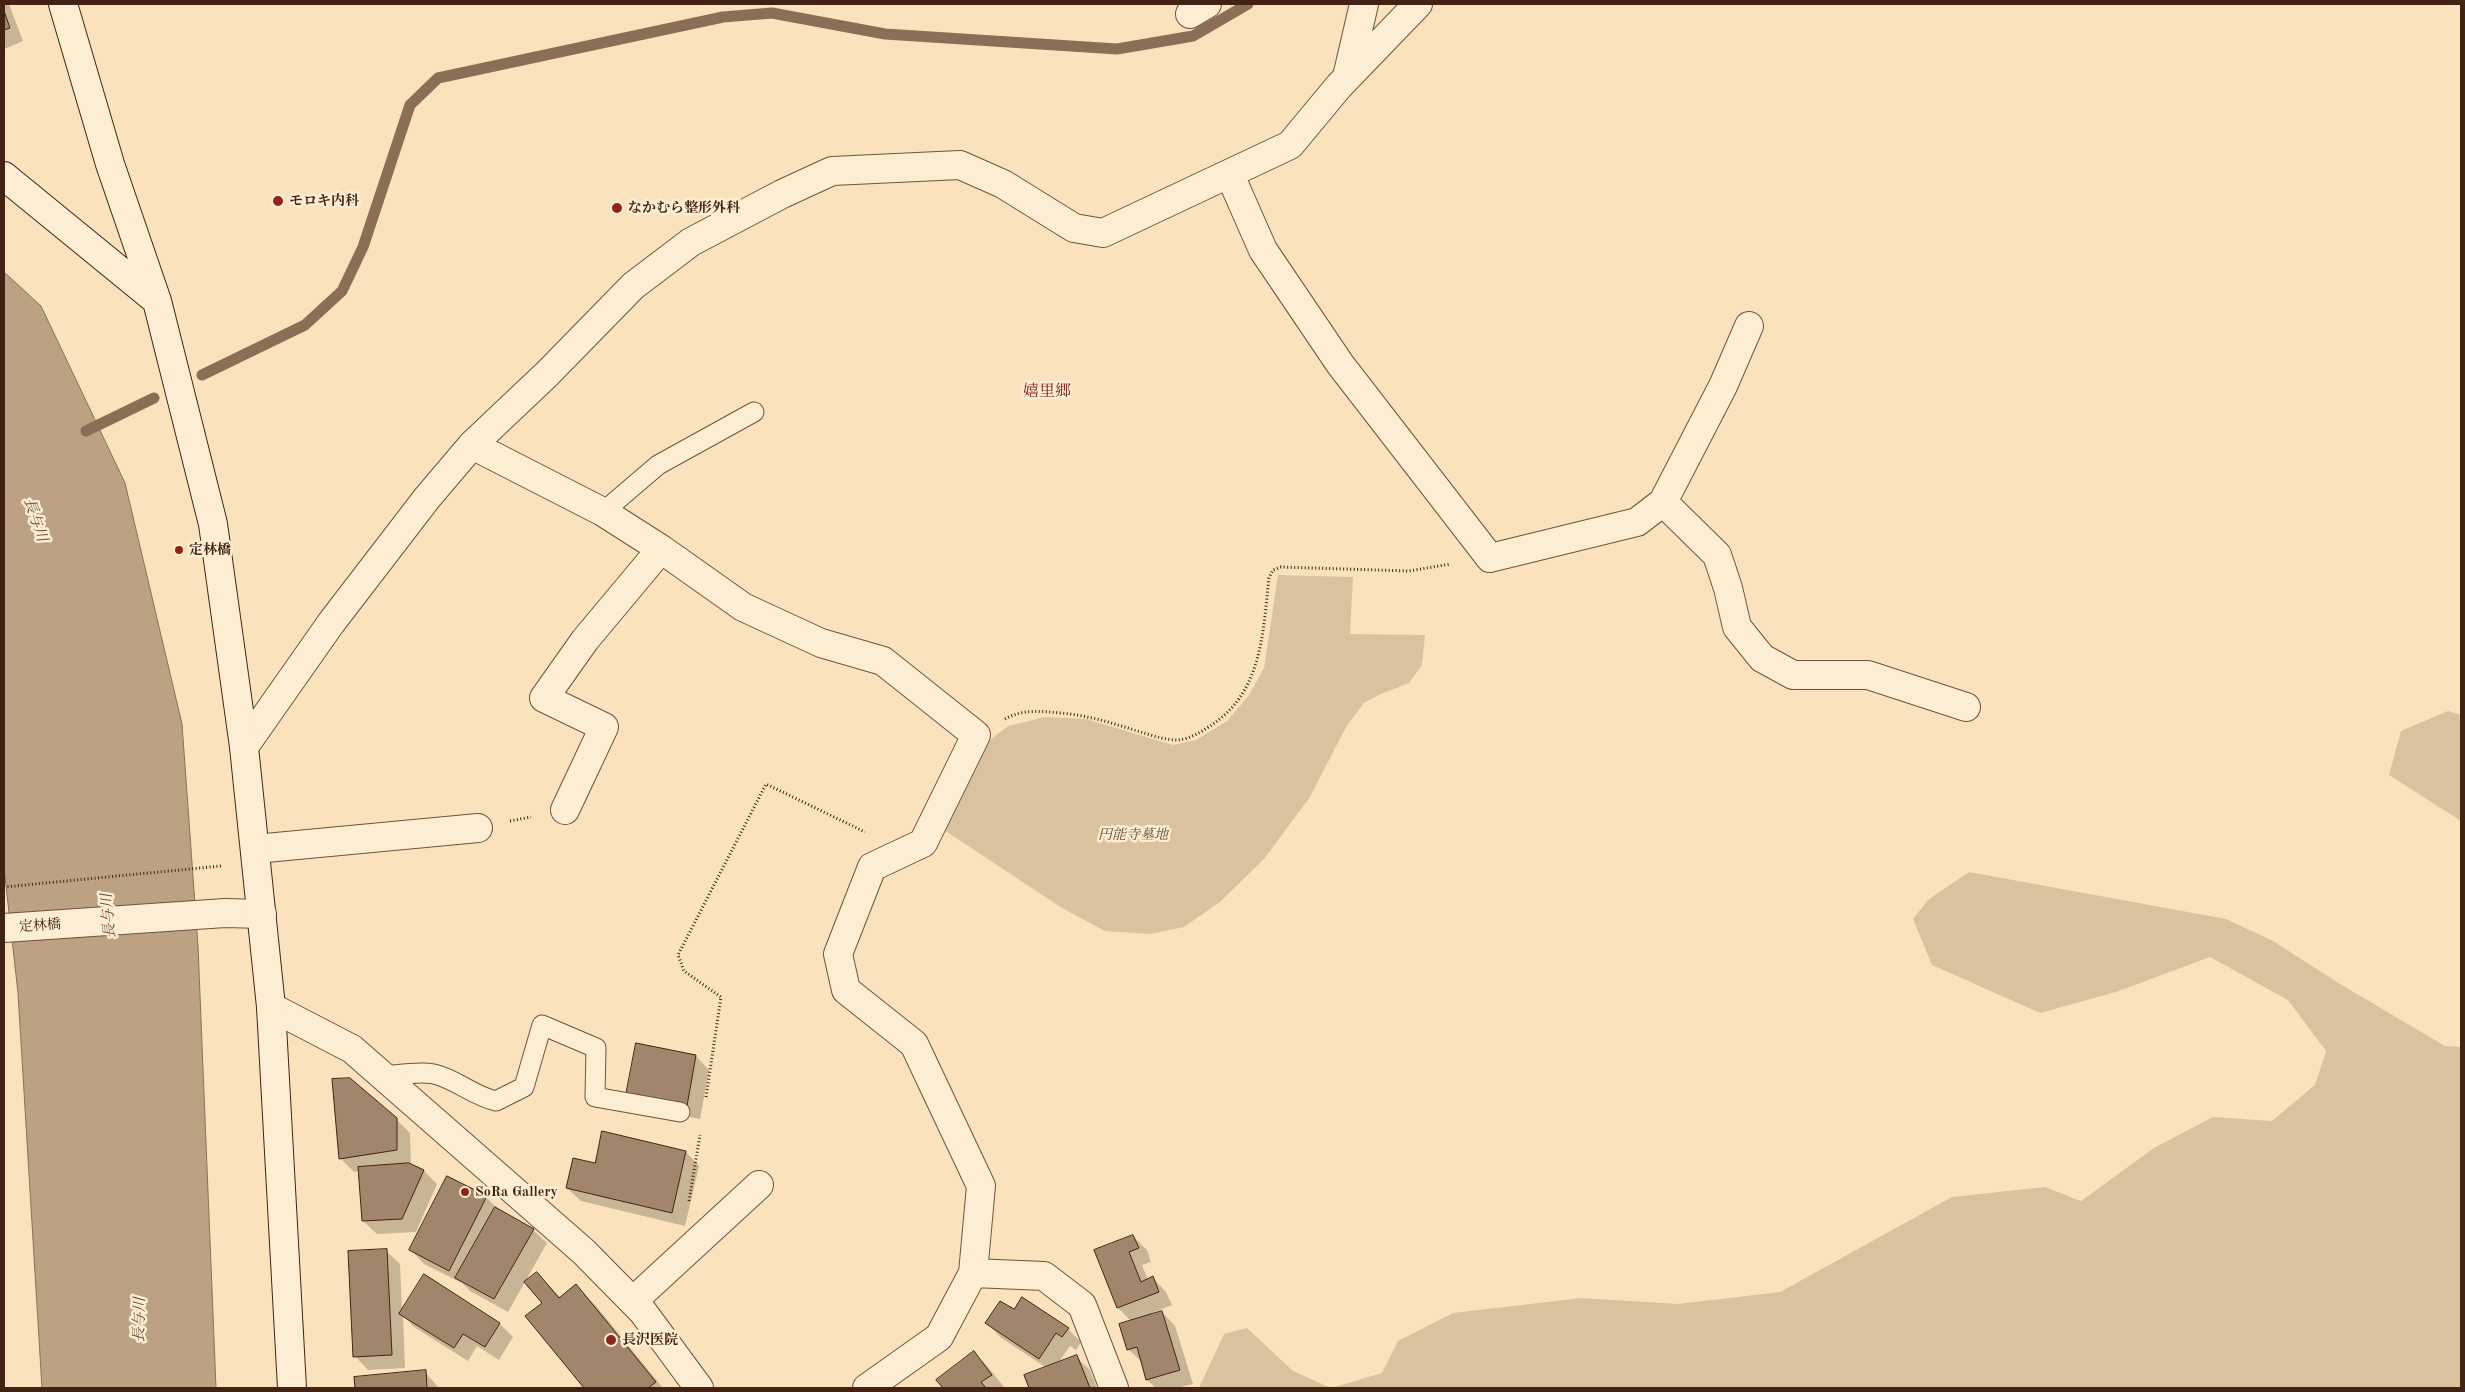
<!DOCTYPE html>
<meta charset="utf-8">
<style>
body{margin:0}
#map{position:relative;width:2465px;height:1392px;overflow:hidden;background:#fae3bc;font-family:"Old Standard TT",serif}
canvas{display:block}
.frame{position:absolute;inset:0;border:5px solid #432214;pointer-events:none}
</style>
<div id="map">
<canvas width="2465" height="1392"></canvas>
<div class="frame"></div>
</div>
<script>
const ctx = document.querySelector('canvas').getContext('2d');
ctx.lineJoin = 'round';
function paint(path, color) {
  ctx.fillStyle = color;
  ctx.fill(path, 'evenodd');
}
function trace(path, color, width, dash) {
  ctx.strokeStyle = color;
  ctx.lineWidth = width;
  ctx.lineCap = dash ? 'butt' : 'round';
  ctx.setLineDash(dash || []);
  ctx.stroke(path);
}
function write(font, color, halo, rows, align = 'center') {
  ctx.font = font + ' "Old Standard TT","Noto Serif JP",serif';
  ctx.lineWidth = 5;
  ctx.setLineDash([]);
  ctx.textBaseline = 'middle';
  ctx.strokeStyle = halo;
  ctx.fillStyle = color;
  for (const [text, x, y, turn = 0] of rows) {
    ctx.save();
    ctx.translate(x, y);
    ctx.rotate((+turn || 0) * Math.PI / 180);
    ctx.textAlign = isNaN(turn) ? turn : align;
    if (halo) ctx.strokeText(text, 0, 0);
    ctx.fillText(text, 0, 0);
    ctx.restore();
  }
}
paint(new Path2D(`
 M1278 575 1353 577 1350 634 1425 635 1422 665 1409 683 1381 694 1364 703 1346 727 1310 797 1264 859 1221 901 1184 927 1150 934 1105 931 1062 908 944 830 986 743 1008 726 1045 717 1086 719 1173 745 1196 740 1227 721 1249 695 1264 668Z
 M2448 711 2461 715V821L2389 775 2401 731Z
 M1969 872 2226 919 2273 941 2340 984 2445 1046 2461 1047V1388H1331L1382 1373 1398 1341 1453 1313 1581 1298 1678 1304 1780 1292 1952 1197 2045 1187 2081 1201 2154 1148 2213 1117 2272 1121 2315 1085 2326 1051 2288 1000 2210 957 2116 992 2040 1013 1932 965 1913 919 1929 899Z
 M1247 1328 1293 1371 1331 1388H1199L1224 1334Z`), '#dbc29f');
const water = new Path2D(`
 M4 272 41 306 125 483 182 724 198 946 216 1388H42L18 993 4 868Z`);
paint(water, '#bca183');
trace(water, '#8c6e57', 1);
paint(new Path2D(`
 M4 4H9L23 41 4 49Z
 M696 1056 709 1070 700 1119 641 1108Z
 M396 1119 410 1133 411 1163 407 1164 424 1171 437 1184 416 1232 377 1234 363 1221 360 1171 354 1172 341 1159Z
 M686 1152 699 1166 685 1226 581 1201 567 1188 596 1165Z
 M486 1197 500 1211 533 1230 547 1243 508 1312 470 1291 462 1283 424 1264 411 1250Z
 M1133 1236 1147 1250 1151 1262 1142 1265 1148 1280 1153 1278 1166 1292 1172 1305 1152 1313 1153 1315 1162 1312 1175 1326 1193 1384 1177 1388H1156L1147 1380 1143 1363 1128 1349 1132 1322 1118 1308 1096 1250Z
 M386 1251 400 1264 402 1311 500 1324 513 1337 499 1360 477 1346 468 1361 414 1327 403 1315 405 1368 368 1370 355 1356Z
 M537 1273 561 1298 576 1286 596 1306 663 1388H585L527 1316 544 1303Z
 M1014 1311 1068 1329 1081 1342 1076 1350 1070 1346 1058 1363 1076 1357 1090 1370 1097 1388H1030L1026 1376 1047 1368 1000 1337 987 1323Z
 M973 1352 987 1366 1005 1388H944L938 1380Z
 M425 1372 439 1388H356L355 1379Z`), '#0003');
trace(new Path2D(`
 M202 375 305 325 342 291 363 247 410 105 438 78 723 17 772 13 885 34 1117 49 1193 36 1248 4
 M86 431 154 398`), '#8c6e57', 11);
const building = new Path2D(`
 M4 11 10 28 4 30Z
 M636 1043 696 1055 687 1106 626 1095Z
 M350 1078 397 1118V1150L339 1159 332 1079Z
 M602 1131 686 1151 672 1213 566 1188 573 1158 595 1163Z
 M409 1163 424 1170 402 1219 362 1221 358 1167Z
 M447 1176 487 1196 449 1271 409 1250Z
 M495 1207 534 1229 494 1299 455 1278Z
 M1133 1235 1139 1248 1129 1252 1141 1282 1153 1276 1159 1292 1117 1308 1094 1250Z
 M387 1249 392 1355 353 1357 348 1251Z
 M537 1272 559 1298 576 1284 656 1382 648 1388H584L525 1316 542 1303 524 1282Z
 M424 1274 500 1323 485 1347 463 1334 454 1348 399 1314Z
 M1022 1297 1069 1328 1062 1337 1056 1333 1039 1359 985 1323 1000 1301 1014 1309Z
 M1162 1311 1180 1370 1146 1380 1137 1347 1127 1350 1119 1324Z
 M974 1351 992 1375 981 1382 986 1388H943L936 1380Z
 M1077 1355 1090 1388H1029L1024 1375Z
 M426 1370 427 1388H355L354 1377Z`);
paint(building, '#a2866b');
trace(building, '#432214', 1);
const lane = new Path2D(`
 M603 512 658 465 754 412
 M383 1076C398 1075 419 1071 434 1074 456 1079 473 1096 496 1101L524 1087 542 1025 596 1048 595 1097 680 1112`);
const street = new Path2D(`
 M1190 14 1207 4
 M1347 77 1364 4
 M1230 175 1263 250 1340 364 1490 558 1637 522 1663 502 1723 386 1749 326
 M472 445 603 512 661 549 743 607 821 643 883 661 976 735 923 843 872 867 838 954 846 990 914 1044 981 1186 973 1273 939 1337 867 1388
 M1663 502 1717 555 1728 588 1737 627 1762 658 1793 675H1868L1966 707
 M244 747 331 623 427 498 472 445 547 374 633 286 691 242 782 194 832 171 960 165 1003 184 1074 228 1103 233 1290 145 1339 86 1418 4
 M565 810 604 727 544 698 585 640 661 549
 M255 849 478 828
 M4 928 225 913 262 914
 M271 1007 352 1049 584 1252 643 1312 699 1388
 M973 1273 1044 1276 1082 1305 1114 1388
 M633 1301 759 1185`);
const secondary = new Path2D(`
 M63 4 110 164 157 301 213 524 244 747 271 1007 292 1388
 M4 176 157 301`);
trace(lane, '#71523e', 21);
trace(street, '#71523e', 30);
trace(secondary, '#432214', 30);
trace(new Path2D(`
 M1005 719C1022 709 1041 711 1060 713 1086 715 1109 722 1134 730 1148 734 1163 740 1178 740 1190 739 1203 731 1213 724 1262 691 1263 632 1269 578L1273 570 1281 567 1409 571 1451 564
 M510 821 531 817
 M4 887 221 866
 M706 1097 721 997 684 971 678 955 766 784 865 832
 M689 1201 700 1135`), '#432214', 3, [1, 2.5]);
trace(lane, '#fcedd3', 19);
trace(street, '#fcedd3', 28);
trace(secondary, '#fcedd3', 28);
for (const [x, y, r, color] of [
 [278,201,6,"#8f2418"],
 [617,208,6,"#8f2418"],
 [179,550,5,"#8f2418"],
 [465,1192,5,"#8f2418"],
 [611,1340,6,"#8f2418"]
]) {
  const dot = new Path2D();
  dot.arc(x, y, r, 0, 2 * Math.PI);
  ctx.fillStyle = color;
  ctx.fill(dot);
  trace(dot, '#fcedd3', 2);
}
write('bold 14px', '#432214', '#fcedd3', [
 ["モロキ内科",289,201],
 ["なかむら整形外科",628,208],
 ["定林橋",189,550],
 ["SoRa Gallery",475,1192],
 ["長沢医院",622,1340]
], 'left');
write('italic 14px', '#694a37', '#fcedd3', [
 ["円能寺墓地",1133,835]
]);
write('14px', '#432214', '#fcedd3', [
 ["定林橋",40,926,-4]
]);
write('italic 15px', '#674835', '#fcedd3', [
 ["長与川",35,520,71],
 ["長与川",109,916,-95],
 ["長与川",140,1320,-89]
]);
write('16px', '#7a1f14', '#fcedd3', [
 ["嬉里郷",1047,392]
]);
</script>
